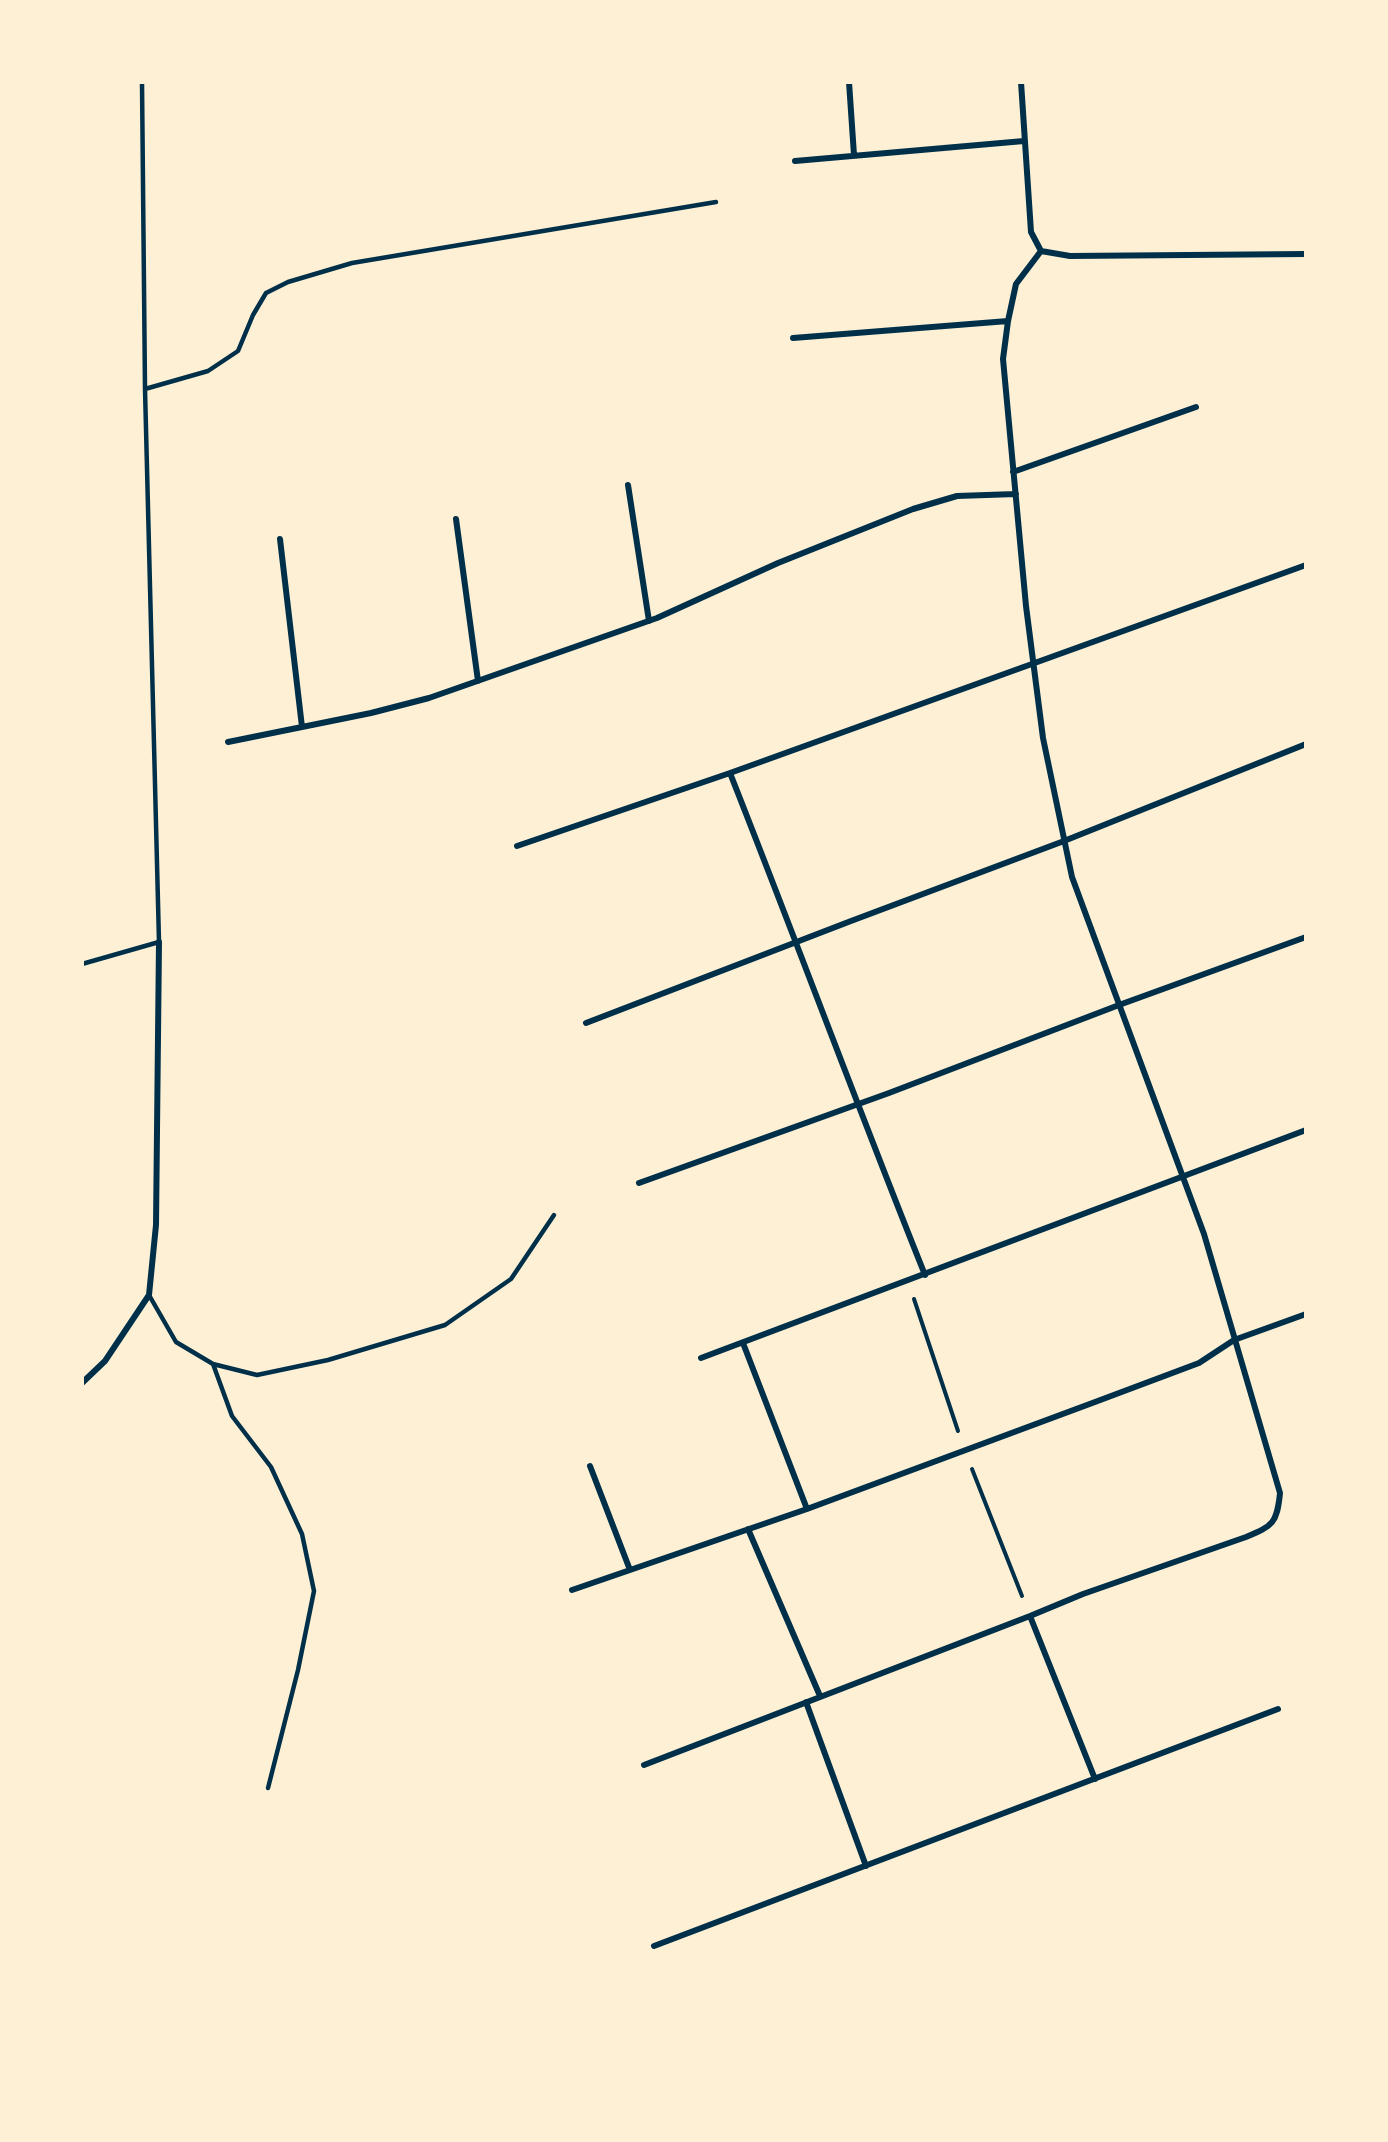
<!DOCTYPE html>
<style>
body{margin:0}
#map{position:relative;width:1388px;height:2142px;overflow:hidden;background:#fdf0d5;font-family:Lato,sans-serif}
canvas{display:block}
.frame{position:absolute;inset:0;border:84px solid #fdf0d5;pointer-events:none}
</style>
<div id="map">
<canvas width="1388" height="2142"></canvas>
<div class="frame"></div>
</div>
<script>
const ctx = document.querySelector('canvas').getContext('2d');
ctx.lineJoin = 'round';
function trace(path, color, width, dash) {
  ctx.strokeStyle = color;
  ctx.lineWidth = width;
  ctx.lineCap = dash ? 'butt' : 'round';
  ctx.setLineDash(dash || []);
  ctx.stroke(path);
}
trace(new Path2D(`
 M914 1299 958 1431
 M972 1469 1022 1596`), '#003049', 4);
trace(new Path2D(`
 M145 389 208 371 238 351 253 315 266 293 288 282 352 263 716 202
 M82 964 159 942 145 389 142 82
 M149 1295 176 1342 213 1364 257 1375 328 1360 445 1325 511 1279 554 1215
 M213 1364 232 1416 271 1467 302 1534 314 1591 298 1670 268 1788`), '#003049', 4.5);
trace(new Path2D(`
 M849 82 854 155
 M1021 82 1031 232 1041 251 1070 256 1306 254
 M795 161 1024 141
 M793 338 1008 321
 M1013 472 1196 407
 M628 485 649 621
 M456 519 478 681
 M280 539 302 727
 M228 742 371 713 429 698 657 618 778 563 913 509 957 496 1016 494
 M730 773C796 940 858 1108 925 1275
 M517 846 730 773 1306 565
 M586 1023 851 921 1064 841 1306 744
 M639 1183 889 1093 1119 1005 1306 937
 M743 1343 807 1509
 M701 1358 1306 1130
 M82 1383 105 1361 149 1295 156 1225 159 942
 M590 1466 630 1570
 M748 1529 820 1696
 M572 1590 807 1509 1095 1402 1199 1363 1234 1340 1306 1314
 M1030 1616 1095 1779
 M806 1702 866 1866
 M644 1765 1030 1616 1083 1594 1246 1537C1273 1526 1277 1523 1280 1493L1204 1234 1072 877 1043 738 1026 606 1003 359 1008 321 1016 284 1041 251
 M654 1946 1278 1709`), '#003049', 6);
</script>
